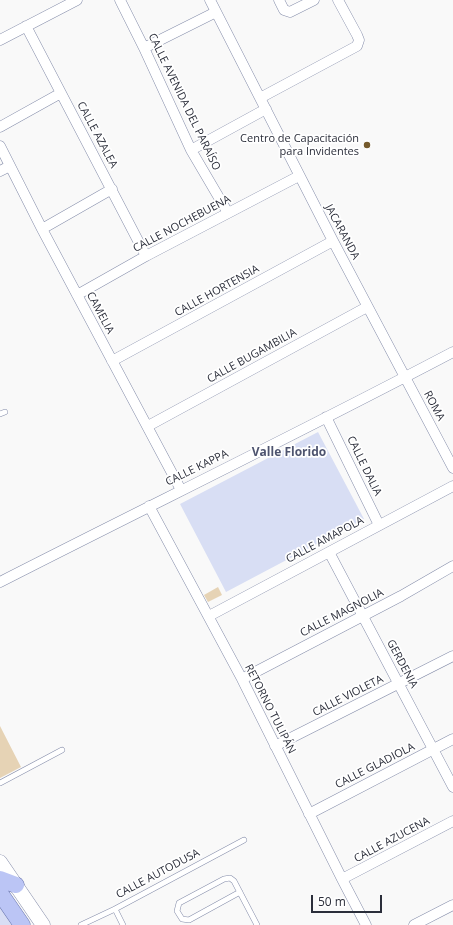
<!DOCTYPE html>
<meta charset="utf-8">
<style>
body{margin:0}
#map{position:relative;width:453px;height:925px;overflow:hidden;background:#f9f9f9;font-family:"Open Sans",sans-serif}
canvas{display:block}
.scale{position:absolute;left:311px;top:895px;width:71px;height:18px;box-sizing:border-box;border:2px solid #2b2e3a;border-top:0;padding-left:5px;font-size:12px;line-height:14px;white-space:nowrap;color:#2b2e3a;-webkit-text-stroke:3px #fff;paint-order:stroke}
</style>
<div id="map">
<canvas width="453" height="925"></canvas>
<div class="scale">50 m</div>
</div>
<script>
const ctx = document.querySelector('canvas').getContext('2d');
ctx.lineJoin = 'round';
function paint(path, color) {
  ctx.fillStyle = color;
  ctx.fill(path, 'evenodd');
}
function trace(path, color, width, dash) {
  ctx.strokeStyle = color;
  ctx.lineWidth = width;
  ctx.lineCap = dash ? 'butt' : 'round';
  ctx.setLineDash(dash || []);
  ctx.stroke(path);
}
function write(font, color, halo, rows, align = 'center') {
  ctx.font = font + ' "Open Sans",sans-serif';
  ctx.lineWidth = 3.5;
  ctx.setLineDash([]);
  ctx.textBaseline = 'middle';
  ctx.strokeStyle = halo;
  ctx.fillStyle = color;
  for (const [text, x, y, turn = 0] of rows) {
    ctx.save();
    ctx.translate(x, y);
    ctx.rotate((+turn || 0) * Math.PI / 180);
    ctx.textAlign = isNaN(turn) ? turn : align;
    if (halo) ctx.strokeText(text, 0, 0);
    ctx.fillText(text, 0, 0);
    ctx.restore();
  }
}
paint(new Path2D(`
 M318 432 364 519 226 592 180 504Z
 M0 903 15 925H0Z`), '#d8def4');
paint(new Path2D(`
 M218 587 222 595 208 602 204 595Z
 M0 726 21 767 0 778Z`), '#e6d3b5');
const lane = new Path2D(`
 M0 414 5 412
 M0 783 62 750
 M240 892 189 920 182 919 177 911 179 903 224 879 230 878 234 881 257 925
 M115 909 123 925
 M81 925 115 909 244 840`);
const street = new Path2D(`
 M120 0 144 48 191 150 228 213
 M210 0 333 241 453 468
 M279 0 284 10 290 12 314 0
 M26 26 146 256
 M0 40 77 0
 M144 48 216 12
 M260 98 357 46 359 40 357 35 338 0
 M0 127 61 93
 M0 146 42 229 181 490
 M191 150 266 109
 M0 171 10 166
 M42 229 112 189
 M77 295 146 256 299 176
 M112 361 333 241
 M326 417 379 525
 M148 426 367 307
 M149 506 242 679 342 879 366 925
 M329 552 453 787
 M0 582C151 505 303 431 453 352
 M209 616 453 486
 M242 679 401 596 453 566
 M275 746 453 656
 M309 814 453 739
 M342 879 453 821
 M414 925 453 905`);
const secondary = new Path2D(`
 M0 862 43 925`);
const primary = new Path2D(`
 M0 879 16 885
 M0 893 22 925`);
trace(lane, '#858daa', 6);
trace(street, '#858daa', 11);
trace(secondary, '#858daa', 15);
trace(primary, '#6b77af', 17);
trace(lane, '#fff', 5);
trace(street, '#fff', 10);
trace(secondary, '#fff', 14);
trace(primary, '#bbc5f5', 16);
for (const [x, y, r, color] of [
 [367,145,4,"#755a2c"]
]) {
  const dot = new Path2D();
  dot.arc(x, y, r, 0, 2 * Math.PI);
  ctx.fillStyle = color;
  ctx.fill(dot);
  trace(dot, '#fff', 1.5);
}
write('11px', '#2b2e3a', '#fff', [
 ["CALLE AVENIDA DEL PARAÍSO",184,102,64],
 ["CALLE AZALEA",97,135,62],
 ["CALLE NOCHEBUENA",182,224,-28],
 ["JACARANDA",342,232,62],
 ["CALLE HORTENSIA",217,291,-29],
 ["CAMELIA",100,313,62],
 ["CALLE BUGAMBILIA",252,356,-29],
 ["ROMA",434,406,62],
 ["CALLE DALIA",364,466,64],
 ["CALLE KAPPA",197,468,-26],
 ["CALLE AMAPOLA",325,540,-28],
 ["CALLE MAGNOLIA",342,613,-27],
 ["GERDENIA",402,664,62],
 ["CALLE VIOLETA",348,696,-27],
 ["RETORNO TULIPÁN",270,709,63],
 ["CALLE GLADIOLA",375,766,-27],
 ["CALLE AZUCENA",392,840,-28],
 ["CALLE AUTODUSA",158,874,-28]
]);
write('11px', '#2b2e3a', '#fff', [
 ["Centro de Capacitación",359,139],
 ["para Invidentes",359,152]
], 'right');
write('bold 12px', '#4e546f', '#fff', [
 ["Valle Florido",289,453]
]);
</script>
